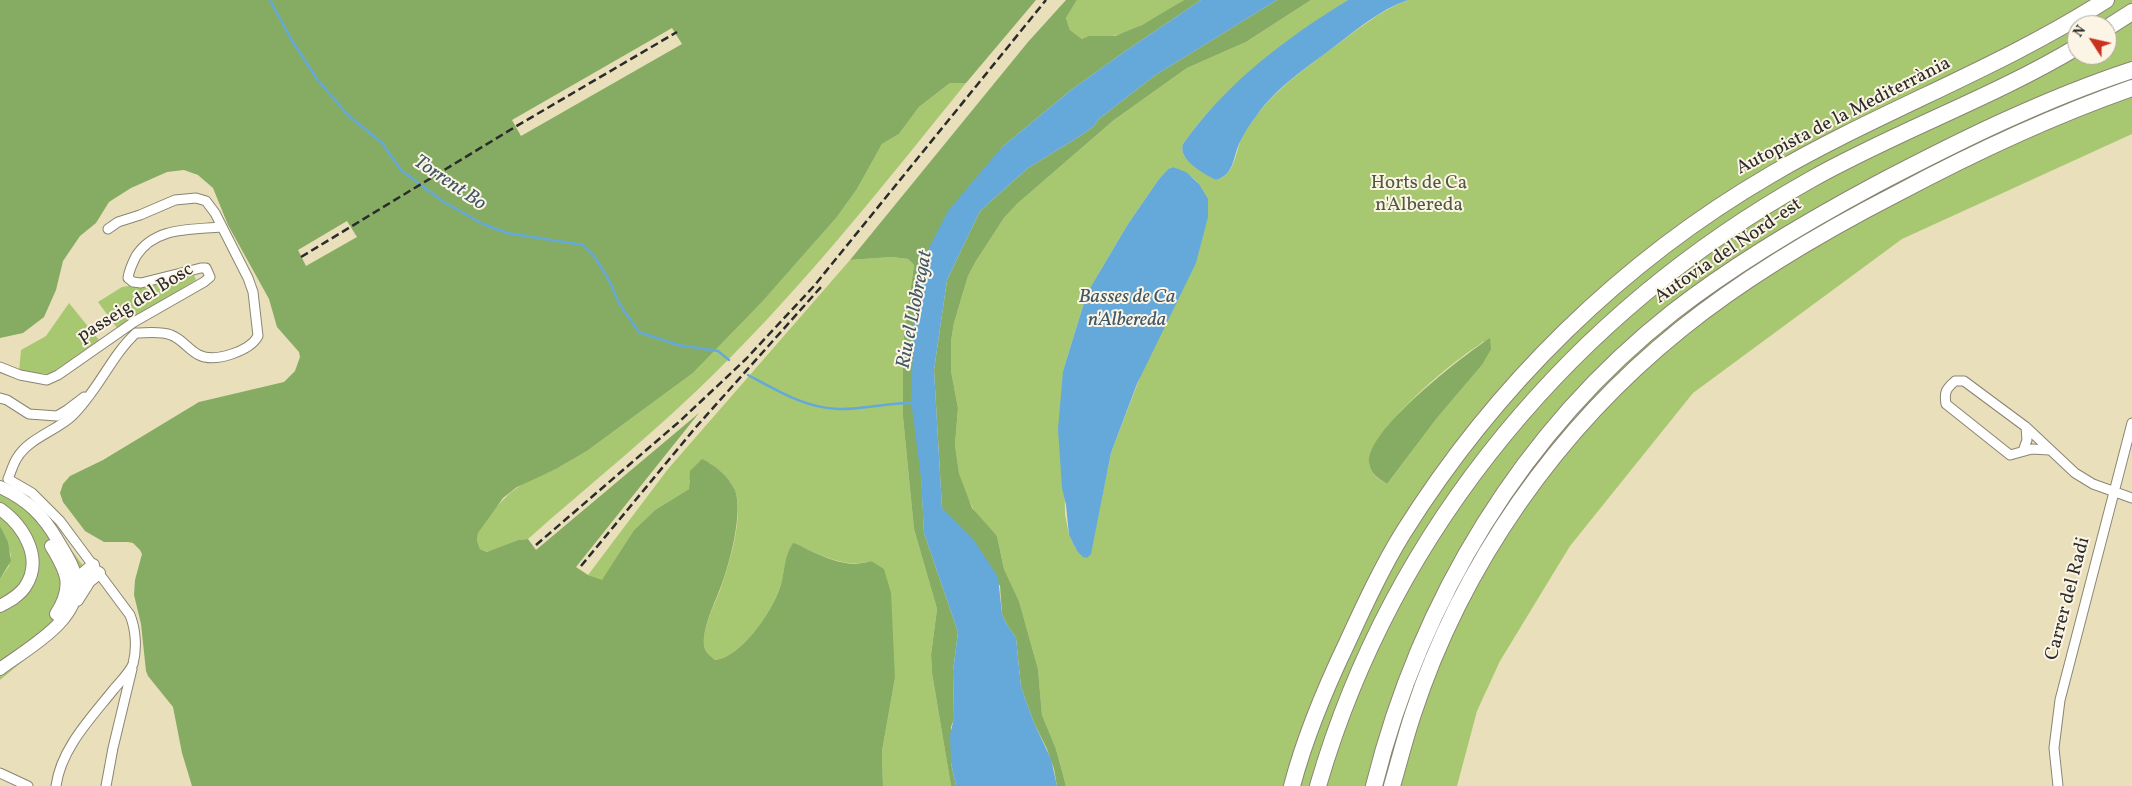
<!DOCTYPE html>
<meta charset="utf-8">
<style>
body{margin:0}
#map{position:relative;width:2132px;height:786px;overflow:hidden;background:#e9dfbb;font-family:Vollkorn,serif}
canvas{display:block}
.north{position:absolute;left:2067px;top:15px;width:50px;height:50px;box-sizing:border-box;background:#fcf5e5;border:1px solid #a8a49b;border-radius:50%;rotate:305deg;font-size:14px;font-weight:700;line-height:20px;text-align:center;color:#2b2b2b}
.north::after{content:'';display:block;margin:auto;width:18px;height:22px;background:#c8321e;clip-path:polygon(50% 0,100% 100%,50% 72%,0 100%)}
</style>
<div id="map">
<canvas width="2132" height="786"></canvas>
<div class="north">N</div>
</div>
<script>
const ctx = document.querySelector('canvas').getContext('2d');
ctx.lineJoin = 'round';
function paint(path, color) {
  ctx.fillStyle = color;
  ctx.fill(path, 'evenodd');
}
function trace(path, color, width, dash) {
  ctx.strokeStyle = color;
  ctx.lineWidth = width;
  ctx.lineCap = dash ? 'butt' : 'round';
  ctx.setLineDash(dash || []);
  ctx.stroke(path);
}
function write(font, color, halo, rows, align = 'center') {
  ctx.font = font + ' Vollkorn,serif';
  ctx.lineWidth = 4;
  ctx.setLineDash([]);
  ctx.textBaseline = 'middle';
  ctx.strokeStyle = halo;
  ctx.fillStyle = color;
  for (const [text, x, y, turn = 0] of rows) {
    ctx.save();
    ctx.translate(x, y);
    ctx.rotate((+turn || 0) * Math.PI / 180);
    ctx.textAlign = isNaN(turn) ? turn : align;
    if (halo) ctx.strokeText(text, 0, 0);
    ctx.fillText(text, 0, 0);
    ctx.restore();
  }
}
paint(new Path2D(`
 M1077 0H1184C1163 13 1141 28 1117 35 1105 39 1093 34 1082 39L1070 30 1066 18Z
 M1311 0H1348C1287 42 1226 82 1183 144 1177 160 1205 172 1216 180 1237 175 1235 148 1244 133 1249 126 1254 118 1260 111 1280 86 1306 68 1331 49 1356 31 1379 11 1408 0H2132V134L1902 239 1693 393 1570 546 1500 661 1477 711 1457 786H1066L1056 749 1042 715 1038 669 1019 601 1004 569 997 536 976 515 968 498 959 473 955 445 958 408 951 371V341L954 323 968 276 976 261 1004 218 1018 203 1114 120 1187 68 1246 42ZM2077 25H2107V55H2077ZM1173 167 1193 178 1199 184 1139 380 1111 453 1094 536 1077 551 1069 535 1065 514 1063 371 1087 293 1128 224 1159 179 1168 169ZM1484 341 1482 365 1437 418 1387 484C1378 479 1369 473 1369 461 1369 434 1439 373 1462 357 1469 351 1477 347 1484 341Z
 M950 83H966C887 181 808 281 717 371 658 430 591 483 528 539L518 540 488 552 480 549 477 541 478 533 492 511 510 493 525 482 556 469 587 451 693 373 762 302 837 217 857 189 882 144 899 134 919 107Z
 M891 257 908 259 914 265 903 344V417L914 529 937 609 931 655 932 673 951 786H883L882 751 895 678 872 561C848 567 832 560 811 551 804 548 801 545 793 544 784 556 785 570 781 584 775 608 741 658 715 660 712 657 706 653 705 649 700 634 713 607 719 593 728 569 746 512 734 488 729 478 718 470 710 463L689 480V489L655 510 634 530 602 581 588 575 668 469 850 260Z
 M194 275 196 280 117 328 98 302 122 287Z
 M69 303 99 340 50 374 19 372 21 350 46 336Z
 M0 481 12 484 46 516 87 571 86 592 79 607 35 651 0 680V579L9 566 11 555 0 526Z`), '#a7c870');
paint(new Path2D(`
 M0 0H1036L966 83H950L919 107 899 134 882 144 857 189 837 217 762 302 693 373 587 451 556 469 517 487 503 498 478 533 477 541 480 549 487 552 518 540 528 539 536 550 699 413 576 567 588 575 602 580 634 530 655 510 689 489 690 471 702 459C715 465 729 477 735 490 744 513 728 571 718 594 713 606 700 635 705 649 706 653 712 657 715 660 741 658 775 608 781 584 785 569 784 556 793 543 801 545 804 548 811 551 831 560 849 568 871 561L884 569 891 593 895 678 882 751 883 786H192L182 753 173 707 148 676 146 671 141 624 134 595 135 580 142 554 140 550 133 543 128 542H104L85 531 63 502 60 493 63 484 70 476 103 460 199 402 284 382 295 371 300 357 299 352 277 327 269 299 228 225 213 188 198 175 184 170 167 172 131 188 109 202 96 223 80 236 63 261 56 290 44 317 23 333 0 338ZM672 28 682 44 521 136 512 120ZM347 221 357 237 306 266 298 250Z
 M1066 0H1077L1066 18 1070 30 1082 39 1089 36H1115L1142 25 1184 0H1201L1124 52 1071 90 1002 147 924 258 914 324 924 533 958 632 953 671 954 719 951 727V763L956 786H951L932 673 931 655 937 609 914 529 903 417V344L914 265 908 259 891 257 850 260 1028 42Z
 M1277 0H1311L1246 42 1187 68 1114 120 1018 203 1004 218 976 261 968 276 954 323 951 341V371L958 408 955 445 959 473 972 508 997 536 1004 569 1019 601 1038 669 1042 715 1056 749 1066 786H1057L1054 769 1047 749 1034 723 1021 687 1016 638 1006 623 1002 614 1000 586 942 508 934 370 947 280 980 211 1028 168 1077 138 1093 127 1099 119 1154 76Z
 M1490 338 1491 349 1482 365 1437 418 1387 484C1378 478 1370 474 1369 462 1366 430 1464 355 1490 338Z
 M0 526 8 542 11 561 0 579Z`), '#85ac62');
paint(new Path2D(`
 M1201 0H1277L1154 76 1099 119 1093 127 1077 138 1028 168 980 211 947 280 934 370 942 508 973 539 998 577 1002 614 1006 623 1016 638 1021 687 1034 723 1051 759 1057 786H956L951 763 950 735 954 718 953 671 958 632 924 533 921 478 911 400 914 324 924 258 948 211 1002 147 1071 90 1124 52Z
 M1348 0H1408C1379 10 1355 31 1331 49 1305 69 1277 87 1257 115 1250 124 1244 133 1239 144 1233 158 1234 175 1216 180 1204 174 1177 159 1183 144 1225 84 1286 38 1348 0Z
 M1173 167 1186 172 1199 184 1208 199V217L1196 263 1137 384 1111 453 1091 554 1087 558 1083 557 1077 551 1069 535 1066 505 1062 488 1058 429 1063 371 1087 293 1128 224 1159 179 1168 169Z`), '#65a9da');
trace(new Path2D(`
 M270 0 291 39 317 79 348 115 382 143 401 170 442 201 483 224 507 233 583 245 594 256 609 280 620 305 639 332 678 345 718 351 729 360
 M748 375C776 390 805 408 838 409 863 410 889 402 914 403`), '#65a9da', 2.5);
const street = new Path2D(`
 M0 367 20 375 47 380 58 375 134 322 204 282 210 277 206 268H201L141 283 133 282 128 278C129 270 132 264 136 256 155 227 189 230 221 227
 M0 398 7 400 29 414 57 416 67 410 84 397
 M2049 450 2032 449 2010 455 1946 404C1944 392 1946 389 1955 381H1964L2026 427 2075 473 2093 484 2132 498
 M2023 451 2027 440 2026 427
 M0 773 28 786
 M56 786C61 748 92 717 114 689 120 682 130 672 133 664 137 649 136 630 130 615L60 521 32 493 8 479C11 472 13 464 17 458 29 438 56 431 72 416 98 391 111 356 136 333 147 333 161 331 171 335 182 339 189 350 199 355 215 363 250 351 258 336L253 292 248 278 215 213 206 201 196 198 175 200 140 215 118 222 108 229
 M106 786 113 748 132 669
 M2058 786 2054 748 2060 700 2132 423`);
const secondary = new Path2D(`
 M0 487C28 500 43 515 58 541 65 553 74 566 76 579 83 620 26 649 0 669
 M0 509C24 526 44 559 25 587 19 596 9 601 0 606
 M51 546C67 572 74 586 56 614
 M73 584 80 576 93 565
 M77 600 89 581 99 573`);
const highway = new Path2D(`
 M2107 28 2132 12
 M1292 786C1305 737 1325 689 1347 643 1364 606 1382 567 1403 533 1495 386 1622 261 1772 174 1880 111 2000 68 2106 0
 M1318 786C1394 525 1575 312 1810 180 1897 131 1992 98 2077 47
 M1374 786C1420 601 1522 431 1673 312 1736 263 1806 222 1877 184 1959 141 2044 99 2132 70
 M1392 786C1399 762 1405 738 1413 714 1462 564 1558 428 1681 329 1748 275 1822 232 1898 193 1973 153 2052 116 2132 88`);
trace(street, '#8a8573', 11);
trace(secondary, '#8a8573', 14);
trace(highway, '#8a8573', 18);
trace(street, '#fff', 9);
trace(secondary, '#fff', 12);
trace(highway, '#fff', 16);
trace(new Path2D(`
 M301 257 515 127 677 32
 M536 545 680 421 746 359 814 286 1046 0
 M581 566 696 427 821 287`), '#2b2b2b', 2.5, [8, 4]);
write('19px', '#2b2b2b', '#fcf5e5', [
 ["Autopista de la Mediterrània",1844,117,-27],
 ["Autovia del Nord-est",1729,252,-34],
 ["passeig del Bosc",136,304,-32],
 ["Carrer del Radi",2069,599,-75]
]);
write('19px', '#505a40', '#fcf5e5', [
 ["Horts de Ca",1419,185],
 ["n'Albereda",1419,207]
]);
write('italic 20px', '#3f5768', '#fcf5e5', [
 ["Torrent Bo",449,184,34],
 ["Basses de Ca",1127,298],
 ["n'Albereda",1127,321],
 ["Riu el Llobregat",916,310,-79]
]);
</script>
